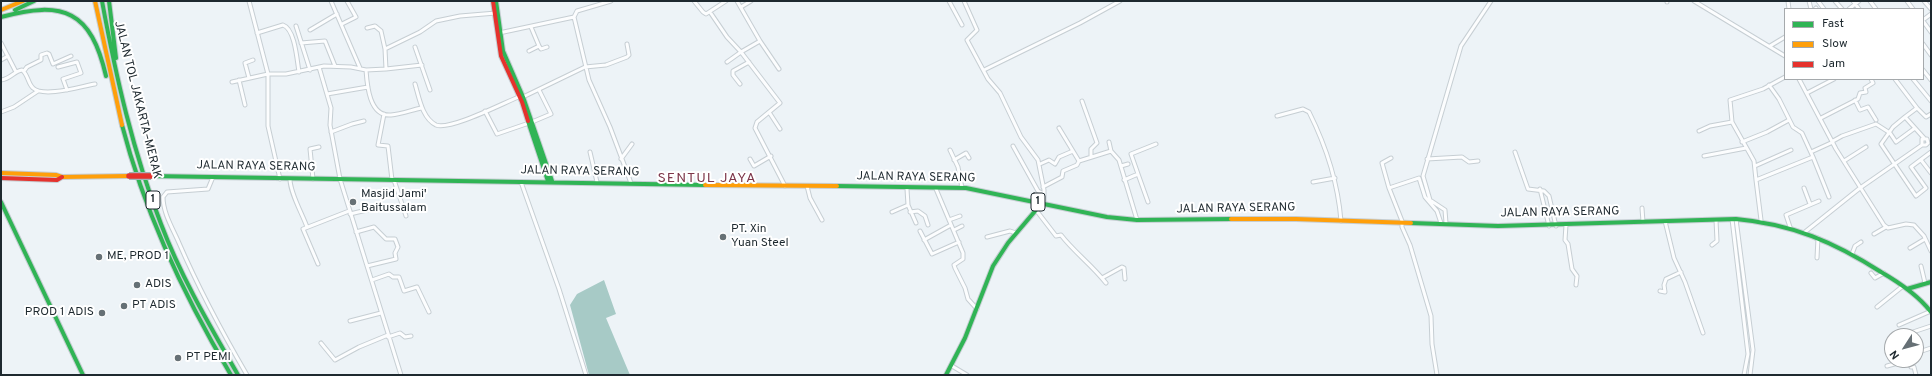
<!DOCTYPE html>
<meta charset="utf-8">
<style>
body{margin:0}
#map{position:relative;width:1932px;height:376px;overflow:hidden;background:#edf3f7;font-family:Overpass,sans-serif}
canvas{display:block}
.frame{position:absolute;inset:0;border:2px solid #1e292f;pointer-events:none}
.legend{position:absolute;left:1784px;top:8px;width:140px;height:72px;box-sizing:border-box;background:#fff;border:1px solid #a5a9ac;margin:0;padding:5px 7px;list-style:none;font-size:12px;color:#1e292f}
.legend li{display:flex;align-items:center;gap:8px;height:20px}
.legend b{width:20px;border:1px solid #a5a9ac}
.north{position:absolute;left:1884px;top:328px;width:40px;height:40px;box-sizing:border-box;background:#fff;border:1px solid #a5a9ac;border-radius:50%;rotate:234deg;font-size:11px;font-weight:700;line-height:16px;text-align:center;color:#1e292f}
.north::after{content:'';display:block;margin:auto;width:14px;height:18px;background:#667075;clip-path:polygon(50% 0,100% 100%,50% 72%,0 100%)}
</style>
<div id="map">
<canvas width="1932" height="376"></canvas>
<div class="frame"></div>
<ul class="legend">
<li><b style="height:5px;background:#30b455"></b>Fast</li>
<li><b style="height:5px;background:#ff9f0a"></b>Slow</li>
<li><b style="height:5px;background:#e5322d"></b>Jam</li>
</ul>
<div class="north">N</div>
</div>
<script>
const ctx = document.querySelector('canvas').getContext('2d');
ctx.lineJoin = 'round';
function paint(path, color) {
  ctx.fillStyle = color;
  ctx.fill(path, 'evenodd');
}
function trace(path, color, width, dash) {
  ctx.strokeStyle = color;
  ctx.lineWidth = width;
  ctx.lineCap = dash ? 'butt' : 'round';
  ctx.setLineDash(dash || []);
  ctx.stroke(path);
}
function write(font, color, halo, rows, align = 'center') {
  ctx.font = font + ' Overpass,sans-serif';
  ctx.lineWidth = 4;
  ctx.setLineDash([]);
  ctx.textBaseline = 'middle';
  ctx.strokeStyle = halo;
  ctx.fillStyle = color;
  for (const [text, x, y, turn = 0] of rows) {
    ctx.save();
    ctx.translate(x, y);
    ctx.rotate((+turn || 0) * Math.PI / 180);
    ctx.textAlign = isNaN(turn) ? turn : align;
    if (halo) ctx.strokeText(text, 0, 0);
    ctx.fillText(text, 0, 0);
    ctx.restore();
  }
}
paint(new Path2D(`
 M604 280 616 314 606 318 630 375H589L570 305 577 294Z`), '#a7cac6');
const street = new Path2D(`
 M249 1 268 74V126L280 179
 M331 1 360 68
 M694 1 703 12 706 14 726 1
 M737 1 760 41 741 52 780 103 757 122 755 128 785 186
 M949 1 962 25
 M964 1 977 30 967 40 988 79 1000 93 1021 137 1038 160 1044 190V203
 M1694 1 1785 56
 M1788 1 1789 9
 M1809 1 1811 9
 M1818 1 1824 9
 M1835 1 1842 9
 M1853 1 1859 9
 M1870 1 1876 9
 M1907 1 1913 9
 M1924 1 1931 9
 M1667 2V1
 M741 7 751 1
 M1815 9 1816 8
 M1849 9 1859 1
 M710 12 727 37 741 52 727 62
 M574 17 589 80 610 127 631 183
 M1923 20 1931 14
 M1923 21 1931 32
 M342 24 356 17 347 1
 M296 26 310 70
 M531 27 539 46
 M367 28 375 26 381 31 385 49
 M310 30 337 14
 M257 33 283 25C295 29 297 60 299 72
 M499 33 574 17 577 11 611 1
 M760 41 779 69
 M1 43 16 72
 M301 43 325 41 335 66
 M1923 44 1931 55
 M1770 46 1785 37
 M415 47 430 90
 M529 51 539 46 541 49 547 47
 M1 60 8 56
 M58 67 77 62 81 73 63 79 67 90
 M319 67 331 108 330 125 340 179 401 375
 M386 69 422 65
 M366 70C367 84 369 117 391 115 401 114 412 110 421 108
 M984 70 1080 23 1120 1
 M1923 70 1931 80
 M24 71 27 67 41 60V55L47 53 49 54 53 64 71 56
 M249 78 245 63 253 60
 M1799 79 1836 149 1884 225 1888 228 1906 224 1914 225 1924 236 1931 251
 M1895 79 1917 108 1905 117 1924 138
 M1913 79 1931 101
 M1 80C11 79 14 71 22 70 28 74 28 84 33 88 44 98 82 86 95 84
 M239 80 245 105
 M232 82 268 74H286L324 66 351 67 366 70 386 69 385 49 420 32 436 21 460 16 496 13
 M415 84C419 97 422 118 436 125 450 131 505 102 521 96
 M740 84 733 75V71L749 62
 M1807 93 1834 79
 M327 94 368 87
 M523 97 585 67 606 65 627 57 629 55 627 44
 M1855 100 1860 110 1868 107 1876 120
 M1082 101 1097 143 1091 149V156
 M1917 108 1926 117 1931 114
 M485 111 497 134 529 123
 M1 112 14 107 38 91
 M769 112 780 129
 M384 114 378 145 388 146 392 180
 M1277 116 1303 109 1309 112C1326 146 1338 183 1341 221
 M1905 117 1893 127 1881 144 1916 196 1926 188 1911 167 1931 152
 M1821 118 1858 99 1860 93 1866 92 1865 88 1873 83 1871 79
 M532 122 551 114 539 90
 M1059 128 1079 161 1111 151
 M1699 131 1710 126 1732 122
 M331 132 352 124 364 121
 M1833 141 1842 136 1876 124 1890 133 1896 142 1915 128
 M1109 142 1111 151 1119 160 1137 220
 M1742 142 1767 132 1789 120
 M1013 146 1038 191 1044 194
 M950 150 958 167 962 188
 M590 152 597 182
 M1515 152 1528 189 1544 191 1549 196 1556 226
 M1811 152 1833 142
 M1704 156 1746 148
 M1813 157 1829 197
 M621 159 632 144
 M750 159 754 166 771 156
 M1427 159 1462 157 1469 162 1478 161
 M954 160 966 153 969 158
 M1921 160 1931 173
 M1844 161 1866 147
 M1040 164 1049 160 1055 164 1059 157 1073 151
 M1121 166 1128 164
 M1755 166 1791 150
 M1138 174 1131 154 1156 144
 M213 177 208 189 167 192 163 197C163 213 173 229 179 243 199 289 222 332 247 375
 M290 179C290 193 302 213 307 227
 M313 179 310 149 319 147
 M394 180 406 216
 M1124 180 1138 174 1148 202
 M1756 180 1754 161 1732 122 1730 100 1763 89 1785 77
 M521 182 559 289 586 375
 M1313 182 1335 178
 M807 186 810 198 822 220
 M1043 187 1062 177 1063 171 1077 165 1079 161
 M1389 188 1382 163 1391 158
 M1804 188 1810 204
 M907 189 908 205 916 223
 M936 189 963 253V259L954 265 955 268 965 288 968 299 977 309
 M1540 189 1549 226
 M1642 208 1643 222
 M1036 210 1056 236 1061 235C1074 252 1092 265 1106 283
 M892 212 908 205
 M910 212 918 211 925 216 928 225
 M350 214 375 208
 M1732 219 1748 354 1744 375
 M1736 219 1753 350 1750 375
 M949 220 960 216
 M1761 220 1756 180 1813 157 1802 133 1793 127 1779 99 1769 85
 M1665 221 1674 258 1685 282 1703 333
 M1446 223 1445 210 1430 200 1423 176 1461 46 1491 1
 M1566 225 1565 240 1568 244 1572 269 1577 276 1576 285
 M1790 227 1786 215 1819 201
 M954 230 962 226
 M920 231 932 254 959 242
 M356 232 374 227 386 239H395L398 247 395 253 396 259 367 266
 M1805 232 1860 188 1922 145H1926L1928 143 1927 139H1922V145
 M1874 234 1886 227
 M987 237 1010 231 1016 233
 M924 240 951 225
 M1712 245 1717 241 1716 220
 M1910 248 1925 239
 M1852 254 1855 246 1861 242
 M1817 258 1818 238
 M318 264 303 229 349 211
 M1921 266 1925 283
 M1871 273 1875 278 1884 273
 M1102 278 1122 267 1124 268 1125 279
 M372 280 389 274 393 277H399L404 291 417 287 429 312
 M1660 291 1665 292 1664 285 1666 279 1681 272
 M1877 307 1903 286
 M350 321 381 313
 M1899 325 1931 311
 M1904 335 1931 326
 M388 337 400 333 405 337 411 336
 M321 343 335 360 359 347 388 335
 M1916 353 1931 348
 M952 366 967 375
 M1887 366 1909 360
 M1911 367H1914L1916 375
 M1437 375 1432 344 1431 316 1410 245 1402 227V221L1389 188 1419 178 1425 197 1437 211 1441 223`);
const fast = new Path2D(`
 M102 1C116 77 133 152 161 224 181 277 210 326 238 375
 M109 1 116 58
 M496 1 503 51 523 97 552 181
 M15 10 34 1
 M1 17C64 0 91 11 106 76
 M528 121 548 181
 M122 125C145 214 184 296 231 375
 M151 176 705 185
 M837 186 966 188 1107 217 1137 220 1231 219
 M1 202 83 375
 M1411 223 1498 226 1736 219C1792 224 1834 242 1881 272 1900 283 1918 295 1931 312
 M1907 289 1931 282
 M946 375 965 338 993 266 1008 243 1036 210 1037 202`);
const slow = new Path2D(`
 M95 1 122 125
 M1 10 23 1
 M1 173 56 175 62 177 129 176
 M705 185 837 186
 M1231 219H1296L1411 223`);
const jam = new Path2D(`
 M493 1 501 56 522 102 528 121
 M1 178 57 180 62 177`);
trace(street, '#c6ced3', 5);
trace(fast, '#c6ced3', 6);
trace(slow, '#c6ced3', 6);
trace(jam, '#c6ced3', 6);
trace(street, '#fcfdfe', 3);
trace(fast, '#30b455', 4);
trace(slow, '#ff9f0a', 4);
trace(jam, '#e5322d', 4);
const jamBridge = new Path2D(`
 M129 176H151`);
trace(jamBridge, '#a3b4b9', 8, []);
trace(jamBridge, '#e5322d', 5.5);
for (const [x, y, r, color] of [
 [353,202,4,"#667075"],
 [723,237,4,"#667075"],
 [99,257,4,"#667075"],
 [137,285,4,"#667075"],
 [124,306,4,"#667075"],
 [102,313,4,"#667075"],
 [178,358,4,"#667075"]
]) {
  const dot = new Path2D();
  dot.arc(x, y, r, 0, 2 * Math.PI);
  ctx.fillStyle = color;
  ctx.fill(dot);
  trace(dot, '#fff', 1.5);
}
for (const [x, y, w] of [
 [153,200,14],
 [1038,202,14]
]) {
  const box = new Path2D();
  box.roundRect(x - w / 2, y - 9, w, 18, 3);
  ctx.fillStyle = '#fff';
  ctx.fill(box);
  trace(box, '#1e292f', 1);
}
write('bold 11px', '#1e292f', null, [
 ["1",153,200],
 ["1",1038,202]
]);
write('12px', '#1e292f', '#fff', [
 ["JALAN TOL JAKARTA–MERAK",137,100,76],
 ["JALAN RAYA SERANG",256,167,1],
 ["JALAN RAYA SERANG",580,172,1],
 ["JALAN RAYA SERANG",916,178,1],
 ["JALAN RAYA SERANG",1236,209,-1],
 ["JALAN RAYA SERANG",1560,213,-1]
]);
write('12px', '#1e292f', '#fff', [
 ["Masjid Jami'",361,195],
 ["Baitussalam",361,209],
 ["PT. Xin",731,230],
 ["Yuan Steel",731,244],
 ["ME, PROD 1",107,257],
 ["ADIS",145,285],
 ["PT ADIS",132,306],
 ["PROD 1 ADIS",94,313,"right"],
 ["PT PEMI",186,358]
], 'left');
ctx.letterSpacing = '1px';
write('14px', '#7d364a', '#fff', [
 ["SENTUL JAYA",707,179]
]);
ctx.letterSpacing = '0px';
</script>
